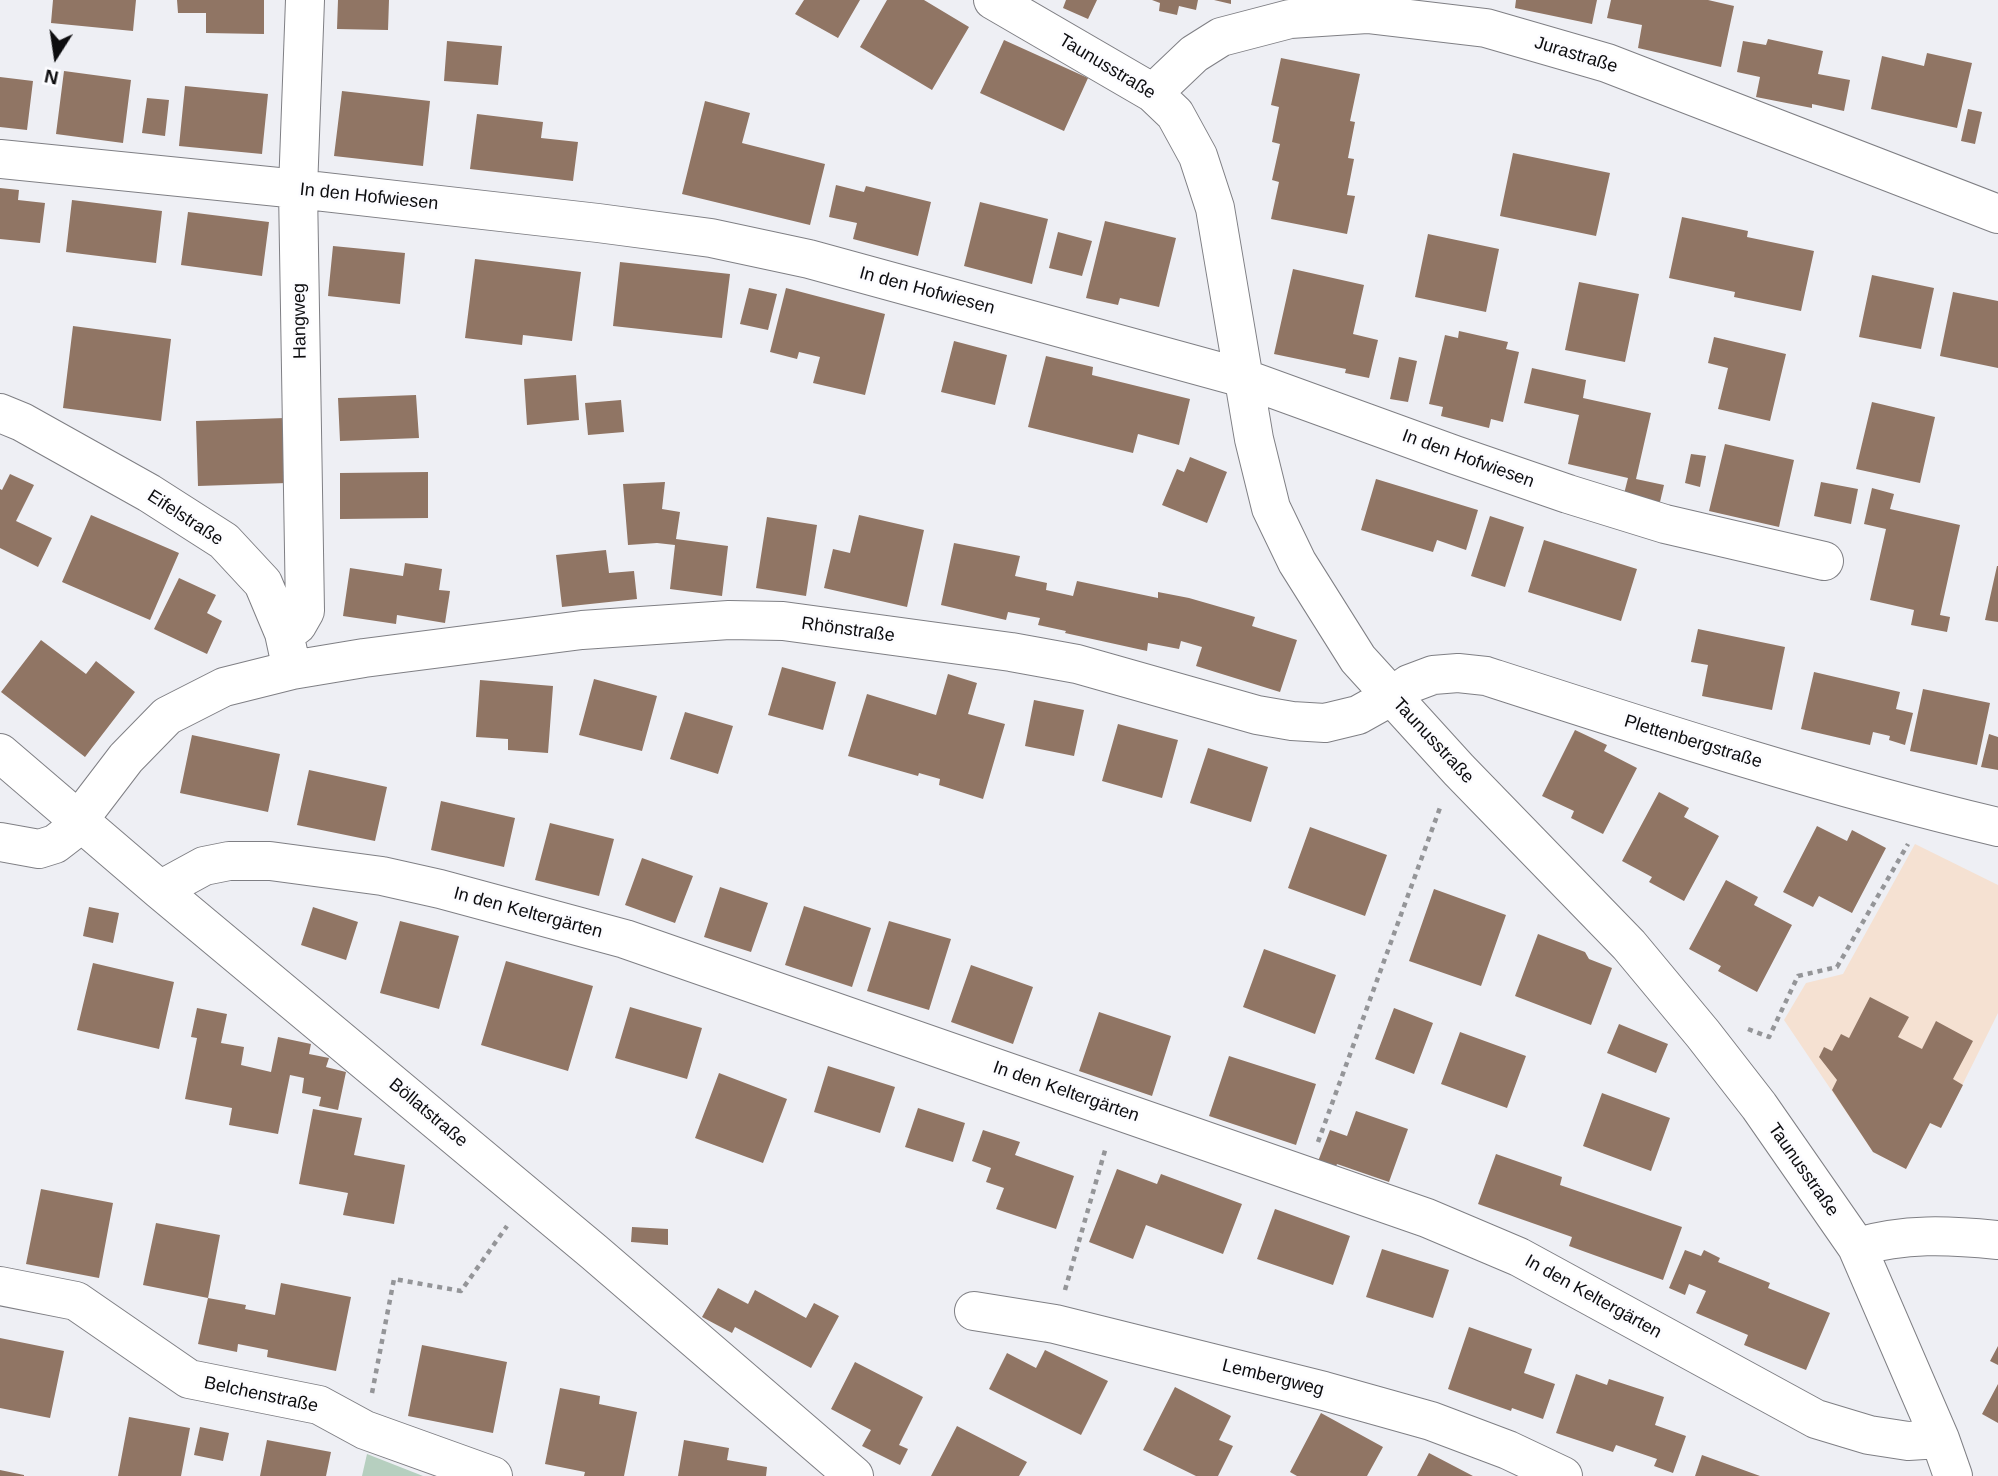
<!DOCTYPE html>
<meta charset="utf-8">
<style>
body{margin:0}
#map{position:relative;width:1998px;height:1476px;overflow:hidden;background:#eeeff4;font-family:Helvetica,sans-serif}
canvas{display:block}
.north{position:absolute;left:21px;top:21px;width:70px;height:70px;-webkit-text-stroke:5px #fcfcff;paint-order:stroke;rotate:192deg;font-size:19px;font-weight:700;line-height:28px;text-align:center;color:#0d0d0f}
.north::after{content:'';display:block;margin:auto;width:24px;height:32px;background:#0d0d0f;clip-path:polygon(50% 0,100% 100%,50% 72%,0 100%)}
</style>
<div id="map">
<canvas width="1998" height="1476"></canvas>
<div class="north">N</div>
</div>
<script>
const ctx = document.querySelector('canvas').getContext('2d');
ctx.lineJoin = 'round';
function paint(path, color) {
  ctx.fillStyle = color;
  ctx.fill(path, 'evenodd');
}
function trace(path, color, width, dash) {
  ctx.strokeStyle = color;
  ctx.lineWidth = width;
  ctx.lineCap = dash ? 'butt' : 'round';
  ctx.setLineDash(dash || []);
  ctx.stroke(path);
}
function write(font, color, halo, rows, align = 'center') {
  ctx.font = font + ' Helvetica,sans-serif';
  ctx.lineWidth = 5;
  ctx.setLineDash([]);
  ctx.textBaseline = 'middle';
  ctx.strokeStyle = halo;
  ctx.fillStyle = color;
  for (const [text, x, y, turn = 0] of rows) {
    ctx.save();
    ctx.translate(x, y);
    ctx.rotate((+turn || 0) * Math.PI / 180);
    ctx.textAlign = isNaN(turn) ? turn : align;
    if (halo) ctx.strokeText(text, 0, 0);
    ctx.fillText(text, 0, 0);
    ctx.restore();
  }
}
paint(new Path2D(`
 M1915 844 1998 885V1013L1941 1128 1930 1123 1906 1169 1873 1152 1784 1020 1806 983 1843 974Z`), '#f5e1d2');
paint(new Path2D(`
 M367 1454 423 1476H362Z`), '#b6cfbf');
paint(new Path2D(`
 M53 0H136L133 31 51 23Z
 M177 0H264V34L206 33V13H178Z
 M338 0H389L388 30 337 29Z
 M804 0H860L838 38 795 14Z
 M887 0H924L969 27 932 90 860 47Z
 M1066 0H1097L1088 19 1063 8Z
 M1152 0H1198L1196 10 1179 6 1177 15 1159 11 1160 3Z
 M1214 0H1231V4Z
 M1516 0H1597L1592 24 1515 8Z
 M1611 0H1708L1734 6 1721 67 1638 48 1642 25 1607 18Z
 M1768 39 1823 51 1818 74 1850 80 1844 111 1812 104V108L1756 97 1760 77 1737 72 1743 41 1766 45Z
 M1004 40 1088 78 1064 131 980 93Z
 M447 41 502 46 498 85 444 81Z
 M1927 53 1972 63 1957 128 1871 109 1882 56 1924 66Z
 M1281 58 1360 74 1350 121 1355 122 1348 158 1354 159 1347 195 1355 196 1347 234 1271 219 1279 182 1272 180 1280 144 1272 142 1279 107 1271 105Z
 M64 71 131 80 123 143 56 134Z
 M0 77 33 81 27 130 0 127Z
 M185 86 268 94 262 154 179 146Z
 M342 91 430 101 423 166 334 156Z
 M147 98 169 100 165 136 142 133Z
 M705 101 750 113 742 143 825 164 810 225 682 194Z
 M1968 109 1982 112 1975 144 1961 141Z
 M477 114 543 122 541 138 578 142 573 181 470 169Z
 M1513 153 1610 173 1596 236 1500 216Z
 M836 185 864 192 866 186 931 202 918 256 853 239 857 223 829 217Z
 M0 188 19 190 18 200 45 203 40 243 0 239Z
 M72 200 162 211 156 263 66 252Z
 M980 202 1048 219 1032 284 964 266Z
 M188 212 269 222 262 276 181 265Z
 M1682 217 1748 231 1747 237 1814 251 1801 311 1734 297 1735 292 1669 278Z
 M1105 221 1176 238 1159 307 1120 298 1118 305 1086 298Z
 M1058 232 1092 241 1082 276 1049 268Z
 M1428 234 1499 249 1486 312 1415 297Z
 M333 246 405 253 400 304 328 296Z
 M475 259 581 272 572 341 523 335 522 345 465 338Z
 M620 262 730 274 722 338 613 326Z
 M1293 269 1364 285 1353 334 1378 340 1369 378 1345 373 1346 369 1274 354Z
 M1872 275 1934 288 1921 349 1859 337Z
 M1579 282 1639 294 1625 362 1565 350Z
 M749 288 777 294 768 330 740 324Z
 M786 288 885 314 865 395 813 383 820 357 799 352 797 359 770 352Z
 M1953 292 1998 301V368L1940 356Z
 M73 326 171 339 161 421 63 408Z
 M1459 331 1508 342 1506 349 1519 352 1503 422 1491 419 1489 428 1441 416 1443 407 1429 404 1445 335 1458 338Z
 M1714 337 1786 354 1770 421 1718 409 1728 368 1708 363Z
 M954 341 1007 355 995 405 941 392Z
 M1046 356 1093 367 1092 375 1190 399 1179 445 1138 434 1133 453 1028 427Z
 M1399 357 1417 361 1408 402 1390 399Z
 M1532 368 1586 380 1583 398 1651 413 1636 479 1664 485 1660 502 1624 494 1628 478 1568 464 1579 415 1524 403Z
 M576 375 579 420 527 425 524 379Z
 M416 395 419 438 340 441 338 398Z
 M621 400 624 432 588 435 585 403Z
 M1872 402 1935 417 1920 483 1856 469Z
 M285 418 287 483 198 486 196 421Z
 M1725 444 1794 460 1779 527 1709 511Z
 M1691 454 1706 456 1700 487 1685 483Z
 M1190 457 1227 472 1207 523 1162 505 1177 469 1184 472Z
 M428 472V518L340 519V473Z
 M10 474 34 485 16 521 52 538 38 567 0 548V489L2 490Z
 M1376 479 1478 510 1466 550 1437 540 1433 552 1361 530Z
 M665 482 662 509 680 512 676 539 728 546 722 596 670 589 675 545 657 543 628 545 623 484Z
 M1821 482 1858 489 1851 524 1814 516Z
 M1872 488 1894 494 1890 509 1960 525 1940 615 1950 617 1947 632 1911 625 1914 610 1870 600 1886 529 1864 524Z
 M91 515 179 553 150 620 62 582Z
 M859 515 924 530 907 607 824 588 833 549 850 553Z
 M1490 516 1524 527 1505 587 1471 576Z
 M767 517 817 525 806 596 756 588Z
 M1544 540 1637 569 1621 621 1528 592Z
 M954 543 1020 556 1015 576 1047 583 1046 590 1073 596 1077 581 1158 598V592L1189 598 1255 617 1252 626 1297 640 1280 692 1196 666 1202 647 1181 641 1179 649 1148 643 1147 651 1065 633 1066 631 1038 625 1040 618 1008 612 1006 620 941 605Z
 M606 550 609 573 634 571 637 599 562 607 556 555Z
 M405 563 442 569 439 590 450 591 445 623 397 615 396 624 343 616 350 568 403 576Z
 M1997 566H1998V622L1985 620Z
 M179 578 216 595 207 613 222 621 207 654 154 629Z
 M1698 629 1785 647 1772 710 1702 696 1708 665 1691 662Z
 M41 640 86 674 96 661 135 692 85 757 1 692Z
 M782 667 836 682 823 730 768 715Z
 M1814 672 1900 692 1896 709 1913 713 1905 745 1889 740 1890 736 1873 732 1870 745 1801 729Z
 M948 674 977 683 968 714 1005 724 983 799 939 785 940 779 919 773 918 776 848 756 867 694 936 715Z
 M594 679 657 696 642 751 579 735Z
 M480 680 553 686 548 753 508 750V739L476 737Z
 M1923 689 1990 703 1977 765 1910 751Z
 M1034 700 1084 710 1074 756 1025 746Z
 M685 712 733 726 718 774 670 759Z
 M1118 724 1178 740 1162 798 1102 781Z
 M1575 730 1607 745 1604 751 1637 768 1603 834 1571 818 1574 811 1542 796Z
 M1989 734 1998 737V770L1981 767Z
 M192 735 280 754 268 812 180 793Z
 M1208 748 1268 767 1251 822 1190 803Z
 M309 770 387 787 375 841 297 825Z
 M1659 792 1689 808 1684 817 1719 836 1684 901 1649 882 1652 877 1622 861Z
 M441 801 515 818 504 867 431 850Z
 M550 823 614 839 599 896 535 880Z
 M1817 826 1847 841 1852 830 1886 848 1852 913 1819 896 1813 907 1783 892Z
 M1310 827 1387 855 1365 916 1288 888Z
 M642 858 693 876 675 923 625 905Z
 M1726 880 1758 897 1754 905 1792 925 1757 992 1718 971 1721 966 1689 949Z
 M720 887 768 903 751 952 704 937Z
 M1434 889 1506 915 1481 986 1409 961Z
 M804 906 871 928 852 987 785 965Z
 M89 907 119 913 113 943 83 936Z
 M313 907 358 922 346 960 301 945Z
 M400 921 459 936 439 1009 380 993Z
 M889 921 951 939 929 1010 867 991Z
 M1538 934 1585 952 1589 959 1612 968 1591 1025 1515 996Z
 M1264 949 1336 975 1315 1034 1243 1007Z
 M506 961 593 986 568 1071 481 1045Z
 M93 963 174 982 159 1049 77 1030Z
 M971 965 1033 987 1013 1044 951 1022Z
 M1870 997 1909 1017 1898 1037 1922 1049 1936 1021 1973 1041 1953 1079 1963 1085 1941 1128 1930 1123 1906 1169 1873 1152 1832 1090 1837 1080 1819 1057 1824 1047 1832 1051 1841 1034 1849 1038Z
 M630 1007 702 1028 687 1079 615 1058Z
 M197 1008 227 1014 221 1043 244 1047 241 1065 271 1072 278 1037 311 1044 309 1054 329 1058 326 1067 346 1072 338 1110 319 1106 321 1097 302 1093 304 1078 290 1075 278 1134 229 1125 232 1108 185 1099 197 1038 191 1037Z
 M1394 1008 1433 1023 1414 1074 1375 1059Z
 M1099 1012 1171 1036 1152 1096 1079 1071Z
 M1619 1024 1668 1044 1656 1073 1607 1053Z
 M1460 1032 1526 1056 1507 1108 1441 1084Z
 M1229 1056 1316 1084 1296 1145 1209 1116Z
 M828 1066 895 1087 880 1133 814 1112Z
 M719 1073 787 1099 763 1163 695 1138Z
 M1602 1093 1670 1118 1651 1171 1583 1146Z
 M918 1108 965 1123 953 1162 905 1147Z
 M313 1109 362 1118 354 1155 405 1165 394 1224 343 1215 348 1193 299 1184Z
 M1356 1111 1408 1129 1389 1182 1337 1164 1334 1171 1317 1164 1330 1130 1347 1136Z
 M983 1130 1020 1142 1015 1155 1074 1176 1056 1229 996 1209 1004 1188 986 1182 991 1168 972 1161Z
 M1496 1154 1562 1177 1560 1185 1682 1227 1663 1280 1569 1246 1572 1237 1478 1204Z
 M1117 1169 1157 1184 1161 1174 1242 1204 1223 1254 1146 1225 1133 1259 1089 1242Z
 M41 1189 113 1203 99 1278 26 1264Z
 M1275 1209 1350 1236 1333 1285 1257 1259Z
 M156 1223 220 1235 208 1298 143 1285Z
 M632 1227 668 1229V1245L631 1242Z
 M1382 1249 1449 1270 1433 1318 1366 1297Z
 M1685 1250 1701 1256 1704 1250 1720 1258 1718 1262 1770 1283 1768 1288 1830 1313 1806 1370 1744 1345 1748 1335 1696 1313 1706 1291 1689 1284 1685 1295 1669 1288Z
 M281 1283 351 1297 336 1371 267 1357 268 1350 238 1344 237 1352 198 1344 208 1298 246 1305 245 1309 275 1315Z
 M718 1288 748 1304 755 1290 806 1318 814 1303 839 1316 811 1368 735 1327 732 1333 702 1317Z
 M1469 1327 1532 1349 1524 1373 1555 1384 1543 1419 1512 1408 1511 1411 1448 1389Z
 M0 1338 64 1351 50 1418 0 1408Z
 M422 1345 507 1362 493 1433 408 1416Z
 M1998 1346V1365L1990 1361Z
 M1045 1350 1108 1381 1081 1435 989 1389 1007 1353 1036 1368Z
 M855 1362 923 1397 899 1445 908 1449 900 1465 862 1446 871 1430 831 1409Z
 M1576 1374 1607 1385 1609 1379 1664 1397 1655 1425 1686 1436 1673 1473 1654 1466 1657 1459 1616 1445 1613 1452 1556 1433Z
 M1998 1384V1423L1982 1414Z
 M1175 1387 1231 1416 1219 1440 1233 1446 1218 1476H1196L1143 1450Z
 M560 1388 600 1396 599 1404 637 1412 624 1476H584L585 1472 545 1464Z
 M1321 1413 1383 1447 1367 1476H1297L1290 1472Z
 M129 1417 190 1428 181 1476H118Z
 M957 1426 1027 1462 1019 1476H931Z
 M200 1427 229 1433 223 1461 194 1455Z
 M267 1440 331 1452 326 1476H260Z
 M684 1440 729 1448 727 1460 767 1467 766 1476H678Z
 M1429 1453 1473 1476H1417Z
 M1702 1455 1760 1476H1695Z
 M0 1470 24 1475V1476H0Z`), '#907564');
const minor = new Path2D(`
 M993 0 1153 93 1175 114 1198 156 1215 208 1254 439 1271 508 1297 562 1358 659 1459 770 1629 945 1703 1034 1759 1106 1857 1247 1940 1439 1953 1476
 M1153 93 1194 54 1221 37 1290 19 1367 14 1486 28 1607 63 1998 214
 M0 159 298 189 598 223 711 238 809 259 1243 378 1455 455 1568 494 1665 524 1824 561
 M0 413 22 422 149 493 224 541 263 583 284 633 292 670 224 687 167 716 126 758 68 834 55 844 39 849 0 842
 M284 633 297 625 305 611 298 189 305 0
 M292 670 364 658 582 630 729 620 783 621 1011 652 1077 664 1257 715 1292 721 1325 723 1358 715 1392 696 1409 684 1433 675 1458 673 1486 676C1656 731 1825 786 1998 827
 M0 753 160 890 594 1252 854 1476
 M160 890 204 866 229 861H270L382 876 440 889 625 939 1427 1218 1519 1257 1816 1419 1869 1435 1908 1441 1940 1439
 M1857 1247C1905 1233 1948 1235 1998 1240
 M0 1286 76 1301 189 1379 319 1405 365 1430 493 1476
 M974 1311 1055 1324 1324 1391 1431 1421 1508 1450 1563 1476`);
trace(minor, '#7f7f84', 40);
trace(new Path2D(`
 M1748 1029 1769 1037 1798 976 1837 967 1908 844
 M1318 1142 1441 805
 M1065 1290 1106 1147
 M372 1393 394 1279 461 1291 507 1226`), '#949598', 4.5, [5, 5]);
trace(minor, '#fff', 38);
write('18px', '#0d0d0f', '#fcfcff', [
 ["Jurastraße",1576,55,17],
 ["Taunusstraße",1107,67,31],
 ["In den Hofwiesen",369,197,6],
 ["In den Hofwiesen",927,291,15],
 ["Hangweg",300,321,-91],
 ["In den Hofwiesen",1468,459,20],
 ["Eifelstraße",185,518,33],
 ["Rhönstraße",848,630,8],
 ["Taunusstraße",1433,741,47],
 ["Plettenbergstraße",1693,742,17],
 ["In den Keltergärten",528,913,15],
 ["In den Keltergärten",1066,1092,19],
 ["Böllatstraße",428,1113,40],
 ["Taunusstraße",1803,1170,55],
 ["In den Keltergärten",1593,1297,29],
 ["Lembergweg",1273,1378,14],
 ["Belchenstraße",261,1395,12]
]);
</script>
